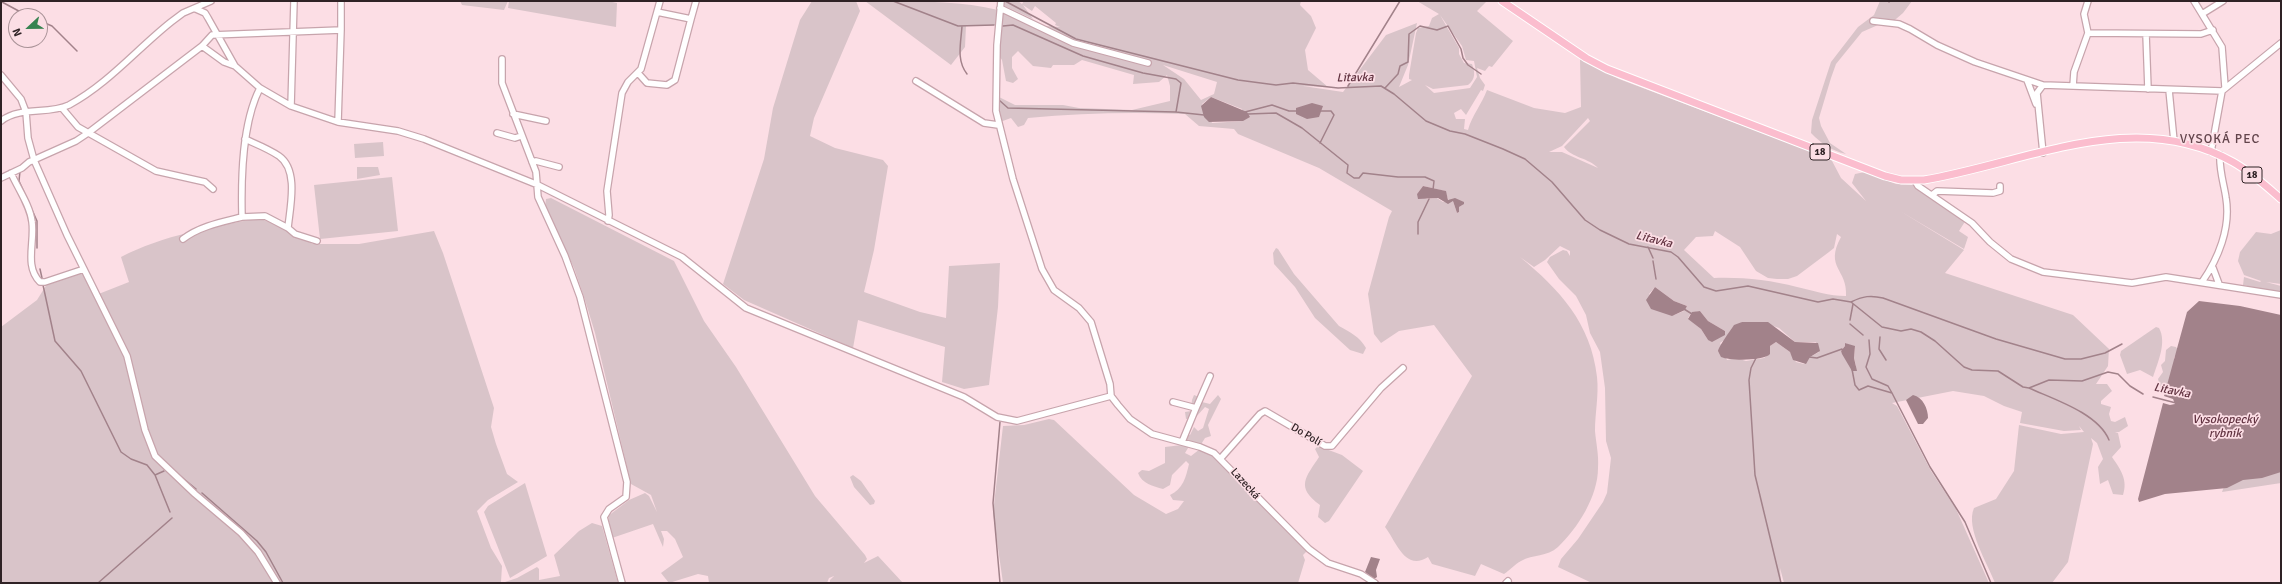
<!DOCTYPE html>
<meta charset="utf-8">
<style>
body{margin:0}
#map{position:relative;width:2282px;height:584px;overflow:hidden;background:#fcdee5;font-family:Signika,sans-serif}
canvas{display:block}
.frame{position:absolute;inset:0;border:2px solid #2f2225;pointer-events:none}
.north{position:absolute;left:8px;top:8px;width:40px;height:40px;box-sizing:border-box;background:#fcdee5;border:1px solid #aa9398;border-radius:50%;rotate:248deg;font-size:11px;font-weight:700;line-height:16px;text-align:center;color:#2f2225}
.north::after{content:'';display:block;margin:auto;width:14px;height:18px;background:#378351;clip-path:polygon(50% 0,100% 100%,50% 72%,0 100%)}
</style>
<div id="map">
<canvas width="2282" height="584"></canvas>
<div class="frame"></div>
<div class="north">N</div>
</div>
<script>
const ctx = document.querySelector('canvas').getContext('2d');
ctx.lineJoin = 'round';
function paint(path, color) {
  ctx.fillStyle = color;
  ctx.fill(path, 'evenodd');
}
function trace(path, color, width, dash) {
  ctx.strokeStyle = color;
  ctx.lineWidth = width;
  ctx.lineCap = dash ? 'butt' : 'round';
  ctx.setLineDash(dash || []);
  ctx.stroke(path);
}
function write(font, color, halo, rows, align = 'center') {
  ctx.font = font + ' Signika,sans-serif';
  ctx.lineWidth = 3.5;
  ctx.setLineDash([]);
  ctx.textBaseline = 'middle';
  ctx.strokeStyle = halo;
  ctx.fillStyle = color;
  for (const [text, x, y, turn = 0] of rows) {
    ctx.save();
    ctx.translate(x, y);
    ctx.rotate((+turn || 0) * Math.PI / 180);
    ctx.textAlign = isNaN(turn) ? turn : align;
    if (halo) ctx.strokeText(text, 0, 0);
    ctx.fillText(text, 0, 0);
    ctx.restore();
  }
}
paint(new Path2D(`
 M460 1H508L504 10 462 5Z
 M509 1H607L617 3 616 27 508 8Z
 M812 1H856L860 11 814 118 810 136 835 148 883 160 888 166 874 250 864 292 920 312 946 318 949 266 1000 263 998 307 989 385 964 389 942 382 945 347 858 320 853 348 744 300 723 284 764 159 773 108 800 20Z
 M865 1C909 1 957 0 998 10L997 25 966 26 965 47 951 65Z
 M994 1H1018L1022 4 1024 1H1301L1300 5 1311 16 1316 28 1305 50 1308 70 1328 87 1303 86 1343 92 1386 35 1417 23 1408 65 1399 87 1412 80 1409 79V75L1416 33 1418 28 1429 26 1432 18 1439 14 1417 1H1487L1477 11 1513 41 1492 67 1489 66 1485 71 1477 68 1480 78 1485 85 1483 91 1481 90 1466 115 1461 109 1454 113 1456 119H1465L1464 129 1468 130C1472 115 1482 104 1487 90L1534 108 1565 113 1581 107 1580 59 1619 79 1831 159 1841 178 1866 201 1852 183 1855 174 1865 172 1896 184 1914 185 1966 220 1959 231 1968 237 1964 249 1900 211 1964 250 1945 273 2073 315 2109 349 2108 366 2096 384H2107L2112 391 2101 401V404L2111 407 2109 414 2111 421 2115 422 2125 417 2128 426 2119 432H2115L2118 433 2121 447 2112 457C2121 470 2128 480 2123 495L2113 494 2108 480 2100 484 2098 467 2103 459 2097 443 2091 438 2093 444 2068 562 2052 583H1995C1988 564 1965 528 1974 508L1996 499 2014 471 2019 425 2061 434 2084 432 2079 426 2081 430 2064 431 2020 423 2022 412 2004 406 1984 396 1953 391 1892 403 1897 406 1931 471 1956 509 1989 583H1784L1780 568 1781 583H1592L1558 567 1561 559 1578 539 1603 502 1607 493 1611 458 1606 441 1605 388 1600 352 1590 333 1586 315 1576 296 1559 279 1547 262 1550 257 1563 250 1567 251 1570 256V251L1560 246 1545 260 1534 267 1520 257C1559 289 1591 323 1597 377 1599 395 1595 413 1595 431 1596 443 1599 455 1598 468 1598 496 1578 528 1558 547 1547 557 1533 554 1521 561 1515 564 1510 570 1504 574L1481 564 1475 576 1432 564 1428 557C1405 572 1396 541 1385 527L1472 376 1434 325 1399 331 1381 343 1374 334 1368 294 1389 217 1392 211 1319 168 1238 134 1234 129 1199 126 1185 114C1132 112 1080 113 1028 118L1024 125 1018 127 1011 118 1000 122 995 118 993 102 999 97 1015 105H1063L1079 108 1132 110 1170 101V86L1167 75 1159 82 1133 84 1134 75 1082 60 1074 65H1053L1051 68 1033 66 1018 51 1012 57V68L1018 79 1013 83 1006 81 1002 60 997 53 1000 11 1032 25 1060 27 1055 25 1056 23 1035 6 1032 11 1023 5 1033 19ZM1440 15 1462 46 1466 60 1474 61 1477 77 1470 88 1434 93 1425 85 1433 89 1468 85C1476 79 1475 72 1472 64L1464 63 1459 54V48ZM1163 65 1217 82 1214 94 1201 100 1184 79ZM1211 97 1242 109 1243 121 1212 123 1202 104ZM1588 118 1590 121 1564 147C1572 158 1589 158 1598 168L1562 152H1549L1562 146ZM1423 186 1445 191 1449 201 1464 202 1462 205 1459 207V212L1457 213 1453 201 1443 202 1437 198 1427 199 1417 194ZM1715 231 1740 247 1756 271 1768 278 1777 279H1788L1797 276 1829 252 1834 248 1837 234 1841 237C1824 268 1848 269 1846 296 1829 296 1814 291 1797 287 1770 280 1742 277 1714 278L1684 250 1696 237 1713 236ZM1655 287 1674 301 1687 306 1684 311 1674 315 1649 294ZM1700 311 1708 321 1725 331C1721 336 1715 341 1708 340L1701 329 1688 318 1691 313ZM1742 322H1762L1779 328 1795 342H1816L1819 352 1810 357 1804 364 1796 362 1790 352 1776 342 1770 346V353L1764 358 1746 361 1736 358 1727 360 1720 343C1729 337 1733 329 1742 322ZM1845 343 1855 347 1854 358 1856 366H1851L1841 351 1845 346Z
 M1880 1H1912L1903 13 1889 25H1878L1862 32 1836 64 1831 78 1819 118 1821 126 1830 143 1846 154C1830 150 1822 144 1811 133L1812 120 1831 62 1858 27 1874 15Z
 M383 142 384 156 355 158 354 144Z
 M357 167H378L380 175 357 179Z
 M392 177 398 231 320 239 314 185Z
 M551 198 674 261 704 321 736 367 815 496 865 555 867 559 864 563 878 556 903 583H830V580L834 576 829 578 827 583H709L708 576 698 574 669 583 661 573 683 557 675 539 667 531H661L664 539 663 547 653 524 612 538 608 516 629 500 645 493 649 496 657 512 651 495 631 484 595 333 585 300 574 268 545 207 546 199Z
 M260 218 313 244H359L434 231 443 253 494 408 491 427 496 444 507 474 518 482 488 500 477 511 491 548 502 566 501 582 1 583V327L37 300 47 284 83 272 96 295 129 282 121 257C163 235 213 227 260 218Z
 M2281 230V284L2266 282 2281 286V293L2243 285 2244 277 2260 282 2261 281 2244 275 2238 261 2240 252 2256 232 2271 234Z
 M1276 248 1278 249 1294 274 1339 326C1350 332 1360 337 1366 348L1363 354 1350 350 1315 318 1295 287 1274 264 1273 253Z
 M2156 327 2159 328C2167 342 2158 362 2153 377L2140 370 2127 374 2120 355 2121 351Z
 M2171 346 2176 347 2178 350 2174 358 2177 364 2174 372 2170 374 2172 379V387L2161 390 2158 379 2163 372 2161 365 2165 361 2166 350Z
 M1194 395 1199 397 1198 401 1210 404 1218 395 1221 399 1208 425 1211 436 1205 438 1200 446 1191 443 1185 453 1191 456 1200 449 1216 457 1307 551 1303 555 1305 560 1298 583H1003L993 513 1003 426 1024 425 1049 419 1054 420 1134 495 1166 514 1178 509 1184 501 1173 500 1170 495C1183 489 1186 477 1189 464L1186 461 1172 475 1170 485 1163 489C1153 486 1142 484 1138 473L1142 470 1149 471 1165 463V447L1182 445 1184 434 1190 435 1194 427 1198 431 1203 428 1209 409 1205 407 1196 417 1186 419 1185 412 1191 411 1192 400Z
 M1318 446 1342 455 1363 471 1329 521 1325 523 1318 517 1320 505C1295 487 1306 477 1319 457L1315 449Z
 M2281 468V483L2222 492 2225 484Z
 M853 475 861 481 875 501 874 504 870 505 854 487 850 477Z
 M525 483 547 556 510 578 484 512 488 506Z
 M592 523 602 526 618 583H502L517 578 537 567 539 569V580L560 576 554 555 579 531Z`), '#d9c4c9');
paint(new Path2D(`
 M1211 97 1247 112 1250 117 1243 121 1209 122 1204 117 1201 106Z
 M1312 103 1323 106 1319 117 1307 119 1296 114V108Z
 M1423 186 1446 191 1448 200 1455 198 1464 202V204L1459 207V212L1457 213 1453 201 1448 204 1438 198 1418 199 1417 194Z
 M1655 287 1674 301 1687 306 1685 310 1672 316 1651 309 1646 300Z
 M2199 301 2240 306 2281 315V472L2262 478 2243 480 2227 488 2165 494 2139 502 2138 499 2163 403 2170 405 2175 404 2173 399 2164 396 2187 312Z
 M1700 311 1708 321 1725 331V335L1712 342 1708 340 1701 329 1688 319 1692 312Z
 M1742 322H1768L1795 342 1818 343 1820 351 1810 357 1806 364 1793 360 1790 352 1776 342 1770 346V354C1764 361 1730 361 1721 357L1718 351C1719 346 1730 331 1734 325Z
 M1845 343 1855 346 1854 358 1857 371H1852L1842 354 1841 351 1845 346Z
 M1913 395C1923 397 1928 409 1928 418L1923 424H1918L1906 400Z
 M1371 557 1380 559 1376 570 1377 577 1374 579 1365 572Z`), '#a2828a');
trace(new Path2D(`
 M893 1 958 26 994 25
 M1005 1 1076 39 1238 80 1276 85 1293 83 1338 88 1381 86 1394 94 1426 121 1450 131 1465 134 1503 149 1525 159 1552 182 1585 220 1600 230 1629 244 1671 252 1678 257 1704 287 1716 291 1748 286 1818 302 1833 299 1851 302 1882 327 1901 331 1911 329 1921 332 1935 341 1964 367 1972 370 1998 371 2023 387 2029 388 2049 380 2082 381 2108 372 2118 374 2130 386 2143 394
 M2 2 28 16
 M1889 2 1890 1
 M40 21 52 26 77 51
 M962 26C961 43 956 60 967 74
 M1003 26 1013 25 1083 56 1143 73 1176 79 1181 83 1176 112 1204 115
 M1348 86 1400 1
 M1385 88 1398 74 1400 66 1408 62 1409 34 1420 26 1437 30 1448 26 1461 49 1463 58 1468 65 1481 74
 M999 100 1008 108 1176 112
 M1245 112 1272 105 1289 111H1297
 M1248 114 1276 113 1302 128 1348 165 1347 173 1354 178H1359L1363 173 1398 177H1425L1434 181 1433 190
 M1320 143 1334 115 1331 111H1321
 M20 171 19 181 37 221V248
 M1418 234V222L1429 199
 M1648 247 1653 258
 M1653 261 1656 279
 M40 269 42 278
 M43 285 55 341 81 371 121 452 131 459 147 465 155 475 164 471
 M1851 302C1863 296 1871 295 1883 298L1996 339 2065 359H2081L2105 353 2122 344
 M1684 309 1692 314
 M1850 320 1853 304
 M1850 324 1863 335
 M1880 337 1879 349 1886 360
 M1869 340 1870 354 1866 367 1872 379 1888 386 1892 393 1930 467 1965 522 1991 583
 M1809 357 1817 358 1842 349 1843 351
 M1756 358 1751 368 1749 380 1755 475 1781 583
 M1851 364 1855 385 1859 390 1868 386 1892 393
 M2029 388C2053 399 2098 413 2109 440
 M2153 397 2176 403
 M1000 422 993 503 1000 583
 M155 475 170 512
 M179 475 196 489
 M202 493 257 541 266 552 283 583
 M98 583 172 518`), '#a2828a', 1.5);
const minor = new Path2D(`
 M1001 1 997 45 996 111 1013 179 1042 269 1054 290 1079 308 1091 322 1110 384 1111 396 1118 405 1130 419 1152 434 1200 447 1214 453 1309 549 1328 563 1361 574 1375 583
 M2088 1 2084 14 2088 33 2201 34 2213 30
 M2194 1 2222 47 2225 87
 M1000 8 1073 43 1148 63
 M196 9 205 13 208 18 235 66 260 88 291 106 338 122 398 131 424 139 538 185 682 257 746 308 964 397 997 417 1017 421 1111 396
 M2202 14 2223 1
 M691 19 696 1
 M1873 21 1899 24 1910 29 1937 45 1975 62 2043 85
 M2146 34 2148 89
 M202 46 224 62 235 66
 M502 59V83L536 172 538 197 565 256 580 297 627 482 626 497 609 509 604 517 622 583
 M638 73 647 83 667 85 675 80 691 19 657 12
 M1 75 21 99 26 112 28 138 34 160 67 235 127 356 145 430 155 456 195 494 241 533 258 552 277 583
 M2027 80 2036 104
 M916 81 984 123 998 125
 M2073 86 2074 72 2088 33
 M260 88C242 123 241 177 242 217L265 216 288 228 295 234 317 241
 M2169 90 2174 141
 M291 106 294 1
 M62 108 78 127 156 171 205 182 213 189
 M513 114 546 121
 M1 121C20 106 48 115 69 105 108 84 137 49 171 22L183 13 211 1
 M338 122 341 30
 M497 133 515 138 521 136
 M245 139C256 144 269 149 279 156 299 170 290 207 288 228
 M2211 152 2222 91 2281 43
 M2043 153 2037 93 2043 85 2222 91
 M532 162 536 161 559 167
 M11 173C18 189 30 205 32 222 35 242 24 266 40 282H45L84 269
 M1 178 22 168 29 162 76 141 88 133 202 46 212 35 341 30V1
 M1915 181 1918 186 1972 223 1990 242 2011 259 2043 272 2132 283 2166 277 2281 295
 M1932 195 1937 191 1993 193 2000 191V186
 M608 221 609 215 607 191 622 93 628 82 641 69 660 1
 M183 239C200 226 222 222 242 217
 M2213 268 2219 284
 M2202 282C2218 259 2231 228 2226 198 2224 184 2219 170 2220 155
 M1173 402 1196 408 1182 442
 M1196 408 1210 376
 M1221 458 1260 414 1265 411 1325 446H1332L1381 388 1403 368
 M1506 583 1508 581`);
const major = new Path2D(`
 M1502 1 1586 58 1607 69 1885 176 1901 180H1924C2026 163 2134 106 2233 162 2251 172 2266 186 2281 199`);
trace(minor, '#c7a4ac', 8);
trace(major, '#fff', 9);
trace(minor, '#fff', 5.5);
trace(major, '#fbbdce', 7);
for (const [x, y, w] of [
 [1820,152,20],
 [2252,175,20]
]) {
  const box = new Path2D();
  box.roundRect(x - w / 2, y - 8, w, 16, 3);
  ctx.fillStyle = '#fcdee5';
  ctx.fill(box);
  trace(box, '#2f2225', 1);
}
write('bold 10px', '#2f2225', null, [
 ["18",1820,152],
 ["18",2252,175]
]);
write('11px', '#2f2225', '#fcdee5', [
 ["Do Polí",1306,435,31],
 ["Lazecká",1245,484,48]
]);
write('italic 12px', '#613240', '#fcdee5', [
 ["Litavka",1355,78,-1],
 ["Litavka",1654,240,14],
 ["Litavka",2172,391,11],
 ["Vysokopecký",2225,420],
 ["rybník",2225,434]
]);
ctx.letterSpacing = '1px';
write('13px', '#62444b', '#fcdee5', [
 ["VYSOKÁ PEC",2220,140]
]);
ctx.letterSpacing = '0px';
</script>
